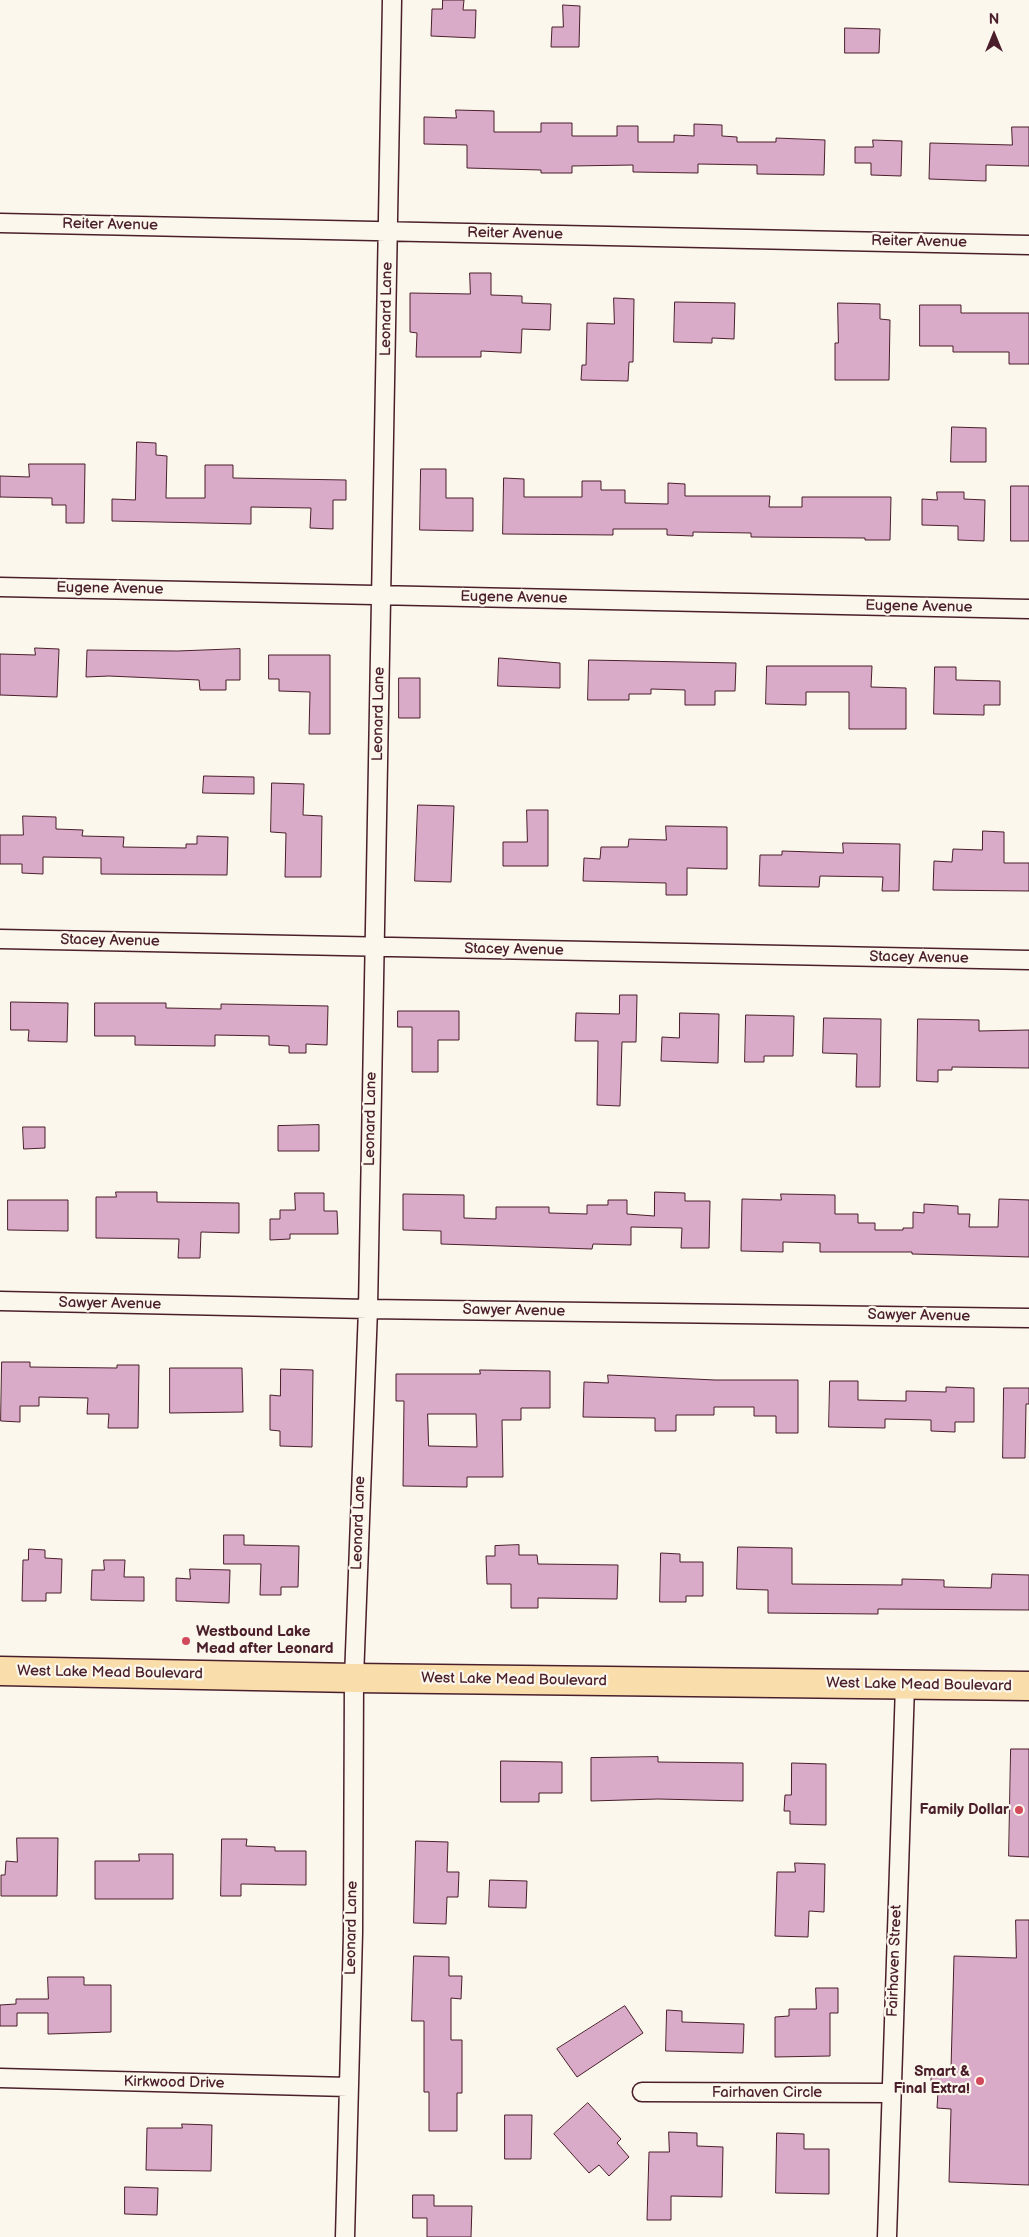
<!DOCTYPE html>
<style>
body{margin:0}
#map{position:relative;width:1029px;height:2237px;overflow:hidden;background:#fbf7ec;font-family:"Balsamiq Sans",sans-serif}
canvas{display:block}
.north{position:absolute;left:969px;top:10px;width:50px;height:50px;-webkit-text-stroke:4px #fbf7ec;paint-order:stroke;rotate:0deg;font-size:14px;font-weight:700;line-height:20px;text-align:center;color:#4a1f2b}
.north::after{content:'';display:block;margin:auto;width:18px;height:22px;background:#4a1f2b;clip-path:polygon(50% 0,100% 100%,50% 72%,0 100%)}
</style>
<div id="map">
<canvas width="1029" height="2237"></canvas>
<div class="north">N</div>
</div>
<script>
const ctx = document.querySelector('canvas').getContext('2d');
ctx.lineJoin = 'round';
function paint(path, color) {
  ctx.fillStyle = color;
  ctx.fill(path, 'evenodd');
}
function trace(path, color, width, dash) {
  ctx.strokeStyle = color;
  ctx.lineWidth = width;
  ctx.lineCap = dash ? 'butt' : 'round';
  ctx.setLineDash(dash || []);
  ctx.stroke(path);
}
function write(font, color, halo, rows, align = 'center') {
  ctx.font = font + ' "Balsamiq Sans",sans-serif';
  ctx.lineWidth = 4.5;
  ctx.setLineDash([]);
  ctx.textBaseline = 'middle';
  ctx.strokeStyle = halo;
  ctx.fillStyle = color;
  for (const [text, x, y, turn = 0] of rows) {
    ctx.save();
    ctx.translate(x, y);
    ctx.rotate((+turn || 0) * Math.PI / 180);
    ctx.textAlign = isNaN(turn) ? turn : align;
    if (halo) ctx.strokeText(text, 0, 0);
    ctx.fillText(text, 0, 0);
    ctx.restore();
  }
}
const building = new Path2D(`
 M443 0H464L463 10H476L475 38 431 36 432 9H442Z
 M563 5 580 6 579 47H551L552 27H563Z
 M845 28 880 29 879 53H845Z
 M456 110 494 111V132H541V123H572V136H617V126H638V142H674V135L694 136V124L722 125V136L737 137V142H776V138L825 140 824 175 757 174V165L698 164V173L633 172V165L572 166V173H541V170L467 168V145L424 144V117L456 118Z
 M1012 127H1029V166L986 165V181L929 179 930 143 1012 145Z
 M873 140 902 141 901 176 871 175V163H855V147H873Z
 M470 273H491V295L522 296V303L551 304 550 330 522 329 521 353 481 351V357H416L417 333 410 332V293L470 294Z
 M614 298 634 299 633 362H629L628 381 581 380 582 365H586L587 323 614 324Z
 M675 302 735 303 734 339 712 338V343L674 342Z
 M838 303 880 304V319L890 320 889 380H835V343H838Z
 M920 305H961V313H1029V364H1009V352H953V346H920Z
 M952 427 986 428V462H951Z
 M137 442 156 443V455L167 456 166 498H205V465H233V478L346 480V500H333V529L310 528 311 508 251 507V524L112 521V499L135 500Z
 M29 464H85L84 523H66V505H52V498L0 497V476L29 477Z
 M421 469H446V498H473V531L420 530Z
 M504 478 524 479V497H582V481H601V490H625V503L668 504V483L685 484V496H770L769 507H802V497H891L890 540H865V538L751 537V533L693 532V536L667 535V529H613V535L503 534Z
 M1011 486H1029V541H1011Z
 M937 492H964V499L985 500 984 541 958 540V526L922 525V499L937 500Z
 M35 648 59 649 57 697 0 695V654L35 655Z
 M240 649V680H226V690H200L199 680 109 676 86 677 87 650 177 651Z
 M269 655H330V734H309L310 692 279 691V679H269Z
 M499 658 560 663V688L498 686Z
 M589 660 736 663 735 691H715V705H685V690L651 689V694H629V700H588Z
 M767 666H872L871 687 906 688V729H849V692H806V705L766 704Z
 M935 667H956V680L1000 681V705H984V715L934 714Z
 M399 678H420V718H399Z
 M204 776 254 777V794L203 793Z
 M272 783 304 784 303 815 322 816 321 877H285L286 833 271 832Z
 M418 805 454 806 451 882 415 881Z
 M527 810H548V866H503V842H527Z
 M23 816 56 817V829L83 830 82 836 124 837 123 847 186 848V844H197V836L228 837 227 875 101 874V858L43 857V874L22 873V864H0V835H23Z
 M666 826 727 827V869L687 868V895H666V883L583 881 584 858 600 859 601 847H628L629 839 666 840Z
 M983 831 1004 832V863H1029V891L933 890 934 861 952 862 953 849 982 850Z
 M843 843 900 844 899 891H882L883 877 820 876 819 887 759 886 760 855H782V851L843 853Z
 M620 995H637L636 1042H622L620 1106 597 1105 598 1041H575L576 1013 619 1014Z
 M11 1002 68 1003 67 1042 28 1041 29 1030H11Z
 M95 1003H166V1008L221 1009V1004L328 1006 327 1045 306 1044V1053H289V1046L269 1045V1036L215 1035V1046L135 1045V1036H95Z
 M398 1011H459V1040H438V1072H412V1027H398Z
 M680 1013 719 1014 718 1063 661 1061 662 1037 679 1038Z
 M746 1015 794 1016 793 1056H764V1062H745Z
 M824 1018 881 1019 880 1087H856L857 1054 823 1053Z
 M918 1019 979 1020V1031L1029 1030V1068L952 1067V1070H938V1082L917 1081Z
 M319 1125V1151H278V1126Z
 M23 1127H45V1148L24 1149Z
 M116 1192H157V1202L239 1203V1233L201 1232 200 1258H178L179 1239 96 1238V1197H116Z
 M655 1192 685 1193V1201H710L709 1248H681L682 1228 631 1227V1245L593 1244 592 1249 441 1244V1231L403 1230V1194L464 1195V1218L496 1219V1207H549V1213L587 1214V1205H608V1200H627V1214L654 1216Z
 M295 1193H324V1211H337L338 1234H290V1239L270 1240V1219H280V1210H295Z
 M781 1194 835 1195V1214H858V1223H875V1230H903V1228H913V1212L924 1213V1204L958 1206V1214H970L969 1227H998L999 1199 1029 1200V1257L912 1254V1252H820V1243L783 1242V1252L741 1251 742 1199 781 1200Z
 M8 1200H68V1231L8 1230Z
 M2 1362H30V1367L117 1368V1365H139L138 1428H108L109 1414H87L88 1398 39 1397V1406H20V1422L1 1421Z
 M170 1368H242L243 1412 170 1413Z
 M281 1369 313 1370 312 1447 280 1446V1431L270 1430V1395L280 1396Z
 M480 1370 550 1371V1408H521V1420H502L503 1477H467V1487L403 1486 404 1401H396V1374H480ZM428 1414H476L477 1447 429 1446Z
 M608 1375 715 1380H798V1433H776V1416H754V1407H714V1415H676V1431H655V1418L583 1417 584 1382 608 1383Z
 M830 1381H858V1400L906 1401V1391L946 1392V1387L974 1388V1422H955V1432L931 1431V1420L885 1419V1428L829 1427Z
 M1004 1388H1029V1404H1026L1025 1458H1003Z
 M224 1535H244V1545L299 1546 298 1587H281V1595H260L261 1564H224Z
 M519 1545V1555H537L538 1564 618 1565 617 1599 538 1598V1608H511V1584H487L486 1556H495V1546Z
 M738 1547 792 1548V1584L902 1585V1579L944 1580V1587L991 1588 992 1574 1029 1575V1610L878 1609V1614L768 1613V1590L737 1589Z
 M29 1549 45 1550V1558L62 1559 61 1593H46V1601H22L23 1560H28Z
 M661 1553 680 1554V1562H703V1596H686V1602H660Z
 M104 1560H125L124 1577H144V1601L91 1600 92 1570H104Z
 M190 1569 230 1570 229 1603 176 1601V1578L190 1579Z
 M1011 1749H1029V1857L1009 1856Z
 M658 1757V1762L743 1763V1801L658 1799 591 1801V1758Z
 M501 1761 562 1762V1793H539V1802H501Z
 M792 1763 826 1764V1825L790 1824V1811H784L785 1795H791Z
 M17 1838H58L57 1896H1V1875H5L6 1861 17 1862Z
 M222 1839H247L246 1846 275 1847V1851H306V1885L241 1884V1896H221Z
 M416 1841 448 1842 447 1872H459L458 1897H447L446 1924 414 1923Z
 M139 1854H173V1899H95V1861H139Z
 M795 1863 825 1864 824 1912 809 1911 808 1937 775 1936 777 1872H795Z
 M490 1880 527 1881 526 1908 489 1907Z
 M1016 1920H1029V2185L949 2182 951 2109 937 2108 938 2092H931V2069H951L954 1956 1016 1958Z
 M414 1956 449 1957V1976H462L461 1999 451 1998V2040H462V2093H457V2131H429V2092H424V2021H412Z
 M48 1977H84V1985H111V2032L48 2034V2013H17V2026H0V2005L16 2004V1999H48Z
 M816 1988H838V2013H830V2056L775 2057V2017L789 2016V2009H816Z
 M625 2006 643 2033 577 2077 557 2049Z
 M667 2010 682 2011V2022L744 2024 743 2053 666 2051Z
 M588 2103 621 2139 617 2143 629 2157 609 2176 599 2165 589 2173 554 2134Z
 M505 2115H532L531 2159H505Z
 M182 2124 212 2125 211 2171 146 2170 147 2128H182Z
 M669 2132 697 2133V2146L723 2147 722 2197 671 2196V2220H647L649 2152H669Z
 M777 2133 804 2134V2149H829V2194L776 2193Z
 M125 2187 158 2188 157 2215 125 2214Z
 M413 2195H434V2206H472L471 2237H427V2218H413Z`);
paint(building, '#daaac9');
trace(building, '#4a1f2b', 1);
const minor = new Path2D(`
 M0 223 1029 245
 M0 587 1029 609
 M0 939 1029 960
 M0 1301 368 1309 1029 1318
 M0 2078 348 2087
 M642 2092 891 2093
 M345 2237 353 1933 354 1678 368 1309 392 0
 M887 2237 905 1685`);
const primary = new Path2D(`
 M0 1671 354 1678 1029 1686`);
trace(minor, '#4a1f2b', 21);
trace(primary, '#4a1f2b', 31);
trace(minor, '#fbf7ec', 18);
trace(primary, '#f9deab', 28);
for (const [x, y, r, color] of [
 [186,1641,5,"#d1495b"],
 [1019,1810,5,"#d1495b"],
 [980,2081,5,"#d1495b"]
]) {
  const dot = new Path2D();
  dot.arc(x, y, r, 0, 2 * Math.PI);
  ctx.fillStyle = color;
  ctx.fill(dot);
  trace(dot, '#fbf7ec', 2);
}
write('15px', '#4a1f2b', '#fbf7ec', [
 ["Reiter Avenue",110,225,1],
 ["Reiter Avenue",515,234,1],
 ["Reiter Avenue",919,242,1],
 ["Leonard Lane",387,309,-89],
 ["Eugene Avenue",110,589,1],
 ["Eugene Avenue",514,598,1],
 ["Eugene Avenue",919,607,1],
 ["Leonard Lane",379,714,-89],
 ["Stacey Avenue",110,941,1],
 ["Stacey Avenue",514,950,1],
 ["Stacey Avenue",919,958,1],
 ["Leonard Lane",371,1119,-89],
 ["Sawyer Avenue",110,1304,1],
 ["Sawyer Avenue",514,1311,1],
 ["Sawyer Avenue",919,1316,1],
 ["Leonard Lane",359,1523,-88],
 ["West Lake Mead Boulevard",110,1673,1],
 ["West Lake Mead Boulevard",514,1680,1],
 ["West Lake Mead Boulevard",919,1685,1],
 ["Leonard Lane",352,1928,-89],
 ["Fairhaven Street",895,1961,-88],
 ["Kirkwood Drive",174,2083,1],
 ["Fairhaven Circle",767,2093]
]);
write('bold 15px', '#4a1f2b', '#fbf7ec', [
 ["Westbound Lake",196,1632,"left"],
 ["Mead after Leonard",196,1649,"left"],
 ["Family Dollar",1009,1810],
 ["Smart &",970,2072],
 ["Final Extra!",970,2089]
], 'right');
</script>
